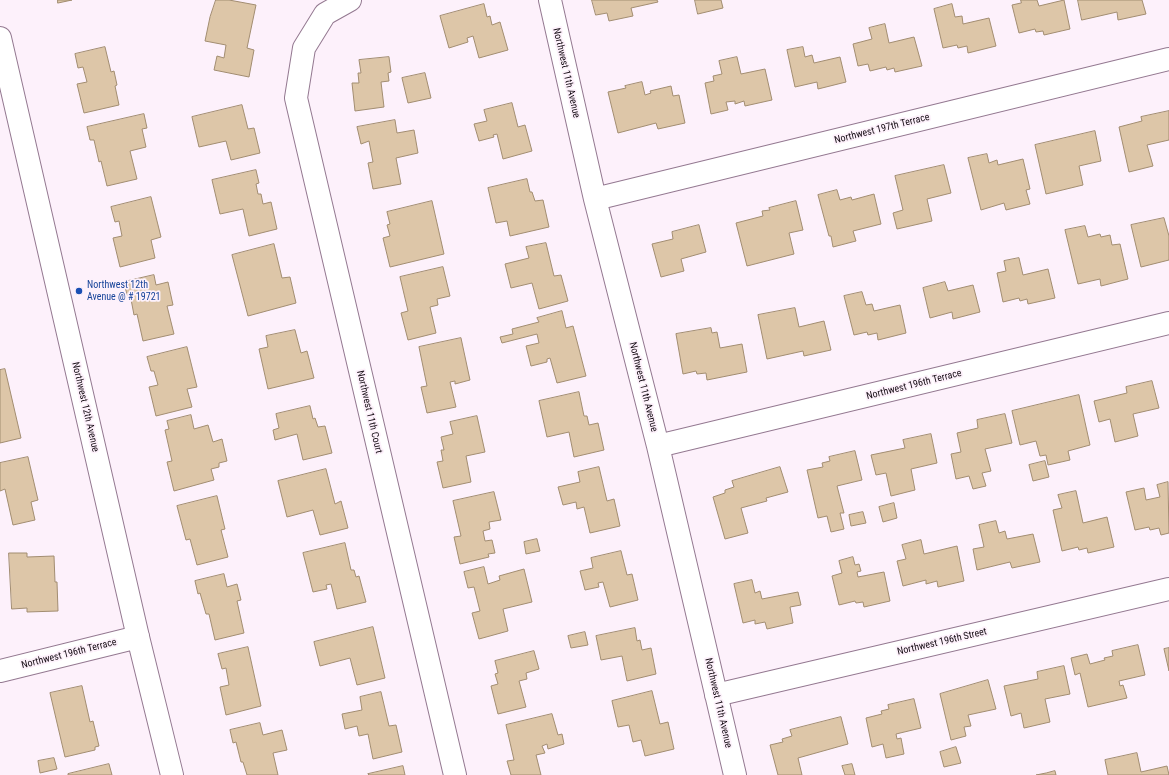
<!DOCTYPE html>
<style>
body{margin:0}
canvas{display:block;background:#fdf1fb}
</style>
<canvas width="1169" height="775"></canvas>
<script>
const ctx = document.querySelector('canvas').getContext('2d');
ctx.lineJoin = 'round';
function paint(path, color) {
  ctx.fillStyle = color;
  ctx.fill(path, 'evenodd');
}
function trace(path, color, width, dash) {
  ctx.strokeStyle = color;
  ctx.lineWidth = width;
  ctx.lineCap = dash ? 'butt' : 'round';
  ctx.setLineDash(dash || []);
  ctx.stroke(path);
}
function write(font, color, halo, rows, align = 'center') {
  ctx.font = font + ' "Roboto Condensed",sans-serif';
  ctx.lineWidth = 3.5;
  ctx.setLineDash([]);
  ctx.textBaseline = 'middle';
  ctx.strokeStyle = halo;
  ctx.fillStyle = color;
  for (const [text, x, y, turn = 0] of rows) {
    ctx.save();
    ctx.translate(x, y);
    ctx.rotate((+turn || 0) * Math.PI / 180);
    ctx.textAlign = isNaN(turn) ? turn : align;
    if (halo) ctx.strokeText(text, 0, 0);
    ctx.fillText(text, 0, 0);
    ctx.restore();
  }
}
const building = new Path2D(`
 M58 0H72L58 3Z
 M216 0H229L256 5 247 48 254 50 249 77 214 70 217 56 224 58 226 45 205 41 210 17Z
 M592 0H657L658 2 631 8 633 16 609 21 607 13 596 15Z
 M695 0H721L723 8 698 14Z
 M1021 0H1037L1039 6 1064 0 1070 29 1044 35 1043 31 1036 32 1035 29 1019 33 1012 5 1021 3Z
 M1078 0H1142L1146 14 1118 20 1117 12 1082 20Z
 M484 4 487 17 490 16 492 25 500 22 508 50 479 58 473 36 467 38 468 42 449 48 440 16Z
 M952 4 955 17 962 16 963 24 989 18 996 46 968 53 967 46 958 48 957 45 943 48 934 9Z
 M885 24 889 43 914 37 922 66 895 72 894 68 887 70 886 67 870 71 868 64 858 66 853 44 872 39 869 28Z
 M105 47 111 72 114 71 117 85 115 86 119 105 84 113 77 84 87 82 83 67 78 68 75 54Z
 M803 47 805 57 812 55 814 63 840 57 846 82 818 89 817 82 795 87 787 50Z
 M389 57 391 72 388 73 389 81 381 82 384 107 355 111 352 83H359L358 73H361L359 60Z
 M737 57 741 74 765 69 772 100 745 106 744 101 735 104V101L726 102 728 110 711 114 705 83 714 81 713 76 722 74 719 61Z
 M425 73 431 98 408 103 402 78Z
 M642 82 645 95 651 93 650 91 671 86 673 96 679 95 685 123 658 129 656 123 618 133 608 92 626 88 625 86Z
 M512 103 518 127 525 125 532 151 503 159 497 134 493 135 494 137 479 141 474 124 487 121 484 110Z
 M242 105 248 129 254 128 260 153 231 160 226 141 199 147 192 117Z
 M1169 111V140L1147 145 1153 166 1129 172 1119 127 1142 121 1141 117Z
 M144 114 147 128 142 129 146 147 130 151 137 179 107 186 101 161 99 162 94 140H90L87 127Z
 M395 120 397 133 414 130 418 153 396 158 401 184 373 189 368 163 373 162 369 141 361 144 357 127Z
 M1095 131 1101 161 1079 166 1083 185 1046 194 1035 145Z
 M987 154 989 163 997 160 998 165 1023 159 1030 189 1026 190 1030 204 1006 210 1004 203 981 210 968 158Z
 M944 165 951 193 927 199 932 221 897 229 893 213 903 210 895 176Z
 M256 170 259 183 256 184 258 194H261L263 204 271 202 277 229 249 236 243 209 220 214 212 180Z
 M527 179 530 192H532L535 201 543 200 549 227 510 236 507 221 496 223 488 188Z
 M837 190 840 200 851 197 852 200 874 194 881 224 853 231 856 241 833 247 831 236H829L818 195Z
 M151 197 161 237 151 240 155 258 120 267 113 238 122 236 119 221 115 222 111 207Z
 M432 201 444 254 390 267 383 238 390 236 387 225 390 224 387 212Z
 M796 201 803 230 789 233 794 254 747 266 736 223 763 216 762 211 770 210 769 208Z
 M1164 218 1169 236V260L1141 267 1131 225Z
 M699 225 706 252 681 259 684 271 661 277 652 244 673 239 672 232Z
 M1085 226 1088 237 1100 234 1101 237 1110 235 1112 245 1120 244 1128 279 1101 286 1100 279 1078 284 1065 230Z
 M546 243 554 276 561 275 568 301 539 309 532 283 511 288 505 264 529 258 526 247Z
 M274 244 282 278 290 277 296 303 248 316 232 255Z
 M1019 258 1023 275 1048 269 1055 298 1028 304 1027 299 1020 301 1019 298 1003 302 997 273 1006 271 1004 261Z
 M443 267 450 296 437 299 438 305 430 307 436 333 408 340 401 313 408 311 400 277Z
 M154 275 156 285 168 282 173 305 167 306 174 334 143 341 137 314 134 315 130 294 127 295 124 282Z
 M945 282 948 291 973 285 980 312 953 319 952 312 930 318 923 288Z
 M862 292 866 305 872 304 874 311 900 305 906 333 878 340 877 333 868 335 867 332 854 335 844 296Z
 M795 308 799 327 824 321 831 350 804 356 803 351 767 359 758 315Z
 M562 311 566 328 573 326 586 376 557 383 550 358 547 359V362L531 366 526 346 539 343 537 334 502 343 500 337 513 334 512 329 539 322 537 318Z
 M711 328 712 333 717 332 720 348 742 344 747 372 707 380 706 373 697 374 696 371 683 374 676 334Z
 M295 330 301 353 307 351 314 378 268 389 259 349 268 347 266 336Z
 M461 338 470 380 455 384V381L450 382 456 407 427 413 421 387 427 386 419 347Z
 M187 347 197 387 187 389 192 407 156 416 149 387 158 385 154 371H151L147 357Z
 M5 369 21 438 0 443V370Z
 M1152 381 1159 408 1133 414 1138 436 1115 442 1110 419 1099 422 1094 401 1127 393 1126 387Z
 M579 392 584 416H587L589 425 598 423 604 450 574 457 569 432 547 437 539 401Z
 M1079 395 1090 445 1068 451 1070 460 1048 465 1046 455 1040 456 1036 441 1020 445 1012 411Z
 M310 406 313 419 315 418 318 427 325 426 332 453 303 460 297 434 275 440 273 430 279 428 276 414Z
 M1005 414 1012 443 985 449 991 471 982 473 986 486 973 489 969 476 956 479 951 454 961 452 957 433 978 428 977 420Z
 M191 415 194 429 208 425 213 442 222 439 227 461 219 463V467L211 469 214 480 174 491 167 462 172 461 165 430 169 429 167 421Z
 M477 416 485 452 466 456 471 482 443 488 437 462 443 461 441 450H444L441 437 453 434 450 422Z
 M931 434 937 463 911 469 915 490 891 496 886 473 876 475 871 455 905 448 903 440Z
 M855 451 862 480 837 486 844 513H840L844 529 831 532 827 516 818 518 807 470 823 467 822 463 830 461 829 457Z
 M28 457 38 500 31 502 35 520 13 525 5 489 0 491V463Z
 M1045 461 1049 477 1033 481 1029 465Z
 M599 467 607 501 614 499 620 526 590 533 584 507 577 509 576 502 563 505 558 487 580 482 578 472Z
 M780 467 788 492 766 498 767 501 741 508 748 533 725 539 713 497 725 493V490L734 487 732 481Z
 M326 469 335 504 341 501 348 528 320 535 313 510 287 517 278 481Z
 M1168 482 1169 533 1161 535 1159 528 1150 530 1149 527 1135 530 1126 492 1144 488 1146 500 1160 497 1157 485Z
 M1076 491 1083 523 1107 517 1114 547 1088 553 1087 548 1079 550 1078 547 1062 551 1053 510 1062 508 1058 495Z
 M494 492 501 520 489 522 490 529 483 531 485 541 492 540 495 553 488 554 489 557 460 564 454 537 461 536 453 501Z
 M217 496 225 529 221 530 228 557 197 565 190 539 186 540 177 506Z
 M894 503 897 518 883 522 879 507Z
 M863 512 866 523 851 526 849 515Z
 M996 521 999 533 1005 531 1007 539 1033 534 1040 562 1012 568 1010 562 977 570 973 549 984 547 979 525Z
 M537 539 540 551 526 554 524 542Z
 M921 540 924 554 957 546 964 581 938 587 937 581 926 584V580L903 586 897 561 906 559 902 545Z
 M345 543 351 570H354L356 577 359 576 366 602 337 609 331 584 326 585 327 589 313 592 303 553Z
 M621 551 627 575 632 574 638 600 610 607 603 582 598 583 599 587 585 590 580 571 593 568 591 558Z
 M9 553H27V557L54 556 55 582H57L58 611 27 612V608L12 609Z
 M853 557 855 565 859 564 861 571 857 572 858 577 884 572 890 601 864 607 863 602 856 603 855 601 839 605 832 576 842 573 839 561Z
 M484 567 488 584 500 580 499 576 524 569 532 602 503 609 508 631 479 639 472 613 480 611 474 587 468 588 464 572Z
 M224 574 227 587 237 584 241 600 237 601 244 633 215 640 209 614H206L200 593 198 594 195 581Z
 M752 580 755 593 760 591 762 599 798 592 801 605 790 607 793 623 767 629 765 622 755 624V620L743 623 734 584Z
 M373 627 385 678 357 685 350 658 320 666 314 642Z
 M635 628 637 641 640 640 642 650 651 648 656 674 627 681 622 656 601 660 596 636Z
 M585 632 588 645 571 648 568 636Z
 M1138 645 1145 675 1119 681 1120 686 1123 685 1127 698 1088 707 1080 673 1075 675 1071 658 1087 654 1090 664 1105 660 1104 658 1113 656 1112 651Z
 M248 647 261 706 226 715 220 687 229 685 226 668 222 669 218 654Z
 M1169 648V671L1164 649Z
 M534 651 539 669 526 673 527 679 519 681 526 707 498 714 491 686 498 684 495 674 498 673 495 661Z
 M1064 666 1070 694 1045 699 1050 722 1024 728 1021 713 1011 716 1004 686 1038 679 1037 672Z
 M988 680 996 709 968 715 971 726 964 727 966 736 951 740 940 694Z
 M82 686 90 722 93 721 99 746 95 747V750L65 757 50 693Z
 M652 691 660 724 668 722 674 749 645 756 641 740 633 742 629 725 618 727 612 701Z
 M381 692 389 726 396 725 402 752 373 759 368 734 359 736 357 726 345 729 342 714 362 710 360 697Z
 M914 699 921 728 896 734 897 739 901 738 904 754 886 758 883 744 872 747 866 718 882 714 881 711 889 709 888 705Z
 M552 714 558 735 562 734 564 744 548 749 547 744 542 746 545 753 536 755 541 775H511L507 761 514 760 506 725Z
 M841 717 848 744 798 758 802 775H778L770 745 783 742 782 739 792 736 790 730Z
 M260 723 263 735 282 730 287 750 273 753 278 775H247L243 762H241L236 742 233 743 230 730Z
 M956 747 961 763 944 767 940 752Z
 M1137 753 1141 772 1167 766 1169 775H1108L1105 760Z
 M54 758 57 769 40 773 38 761Z
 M109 764 112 775H68V774Z
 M852 764 855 775H845L842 766Z
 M403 766 405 775H369L368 774Z
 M1055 771 1056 775H1036L1046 773Z`);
paint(building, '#ddc6a8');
trace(building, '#a28d71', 1);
const minor = new Path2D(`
 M350 0 325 14 304 48 296 98 455 775
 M550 0 595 199 658 446 735 775
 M595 199 1169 59
 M658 446 1169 323
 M0 671 138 637
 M716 695 1169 589`);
const tertiary = new Path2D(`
 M0 38 138 637 172 775`);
trace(minor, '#947991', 24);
trace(tertiary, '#947991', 24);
trace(minor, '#fff', 22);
trace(tertiary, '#fff', 22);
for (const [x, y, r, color] of [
 [79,291,4,"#1a4fb4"]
]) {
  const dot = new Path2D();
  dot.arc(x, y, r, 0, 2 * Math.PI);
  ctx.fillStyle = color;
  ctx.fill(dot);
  trace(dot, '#fdf1fb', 1.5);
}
write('10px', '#140b13', '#fdf1fb', [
 ["Northwest 11th Avenue",566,73,77],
 ["Northwest 197th Terrace",882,129,-14],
 ["Northwest 196th Terrace",914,385,-14],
 ["Northwest 11th Avenue",643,387,76],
 ["Northwest 12th Avenue",85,407,77],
 ["Northwest 11th Court",369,412,77],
 ["Northwest 196th Street",942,642,-13],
 ["Northwest 196th Terrace",69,654,-14],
 ["Northwest 11th Avenue",718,703,77]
]);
write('10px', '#164399', '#fdf1fb', [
 ["Northwest 12th",87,285],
 ["Avenue @ # 19721",87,297]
], 'left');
</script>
